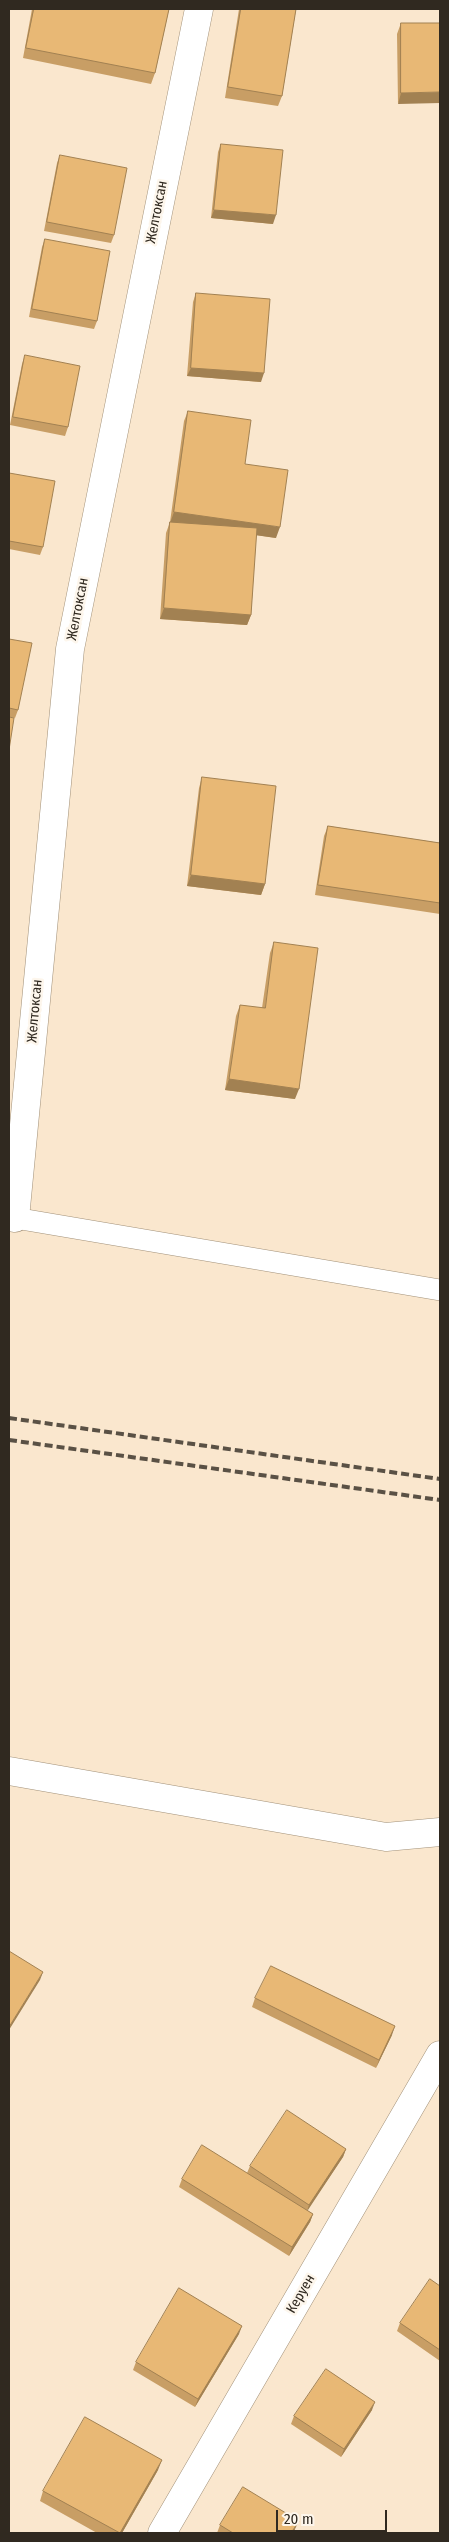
<!DOCTYPE html>
<meta charset="utf-8">
<style>
body{margin:0}
#map{position:relative;width:449px;height:2542px;overflow:hidden;background:#fae7ce;font-family:"Fira Sans Condensed",sans-serif}
canvas{display:block}
.frame{position:absolute;inset:0;border:10px solid #302920;pointer-events:none}
.scale{position:absolute;left:276px;top:2510px;width:111px;height:22px;box-sizing:border-box;border:2px solid #302920;border-top:0;padding-left:6px;font-size:15px;line-height:18px;white-space:nowrap;color:#302920;-webkit-text-stroke:4px #fdf6ec;paint-order:stroke}
</style>
<div id="map">
<canvas width="449" height="2542"></canvas>
<div class="frame"></div>
<div class="scale">20 m</div>
</div>
<script>
const ctx = document.querySelector('canvas').getContext('2d');
ctx.lineJoin = 'round';
function trace(path, color, width, dash) {
  ctx.strokeStyle = color;
  ctx.lineWidth = width;
  ctx.lineCap = dash ? 'butt' : 'round';
  ctx.setLineDash(dash || []);
  ctx.stroke(path);
}
function paint(path, color) {
  ctx.fillStyle = color;
  ctx.fill(path, 'evenodd');
}
function write(font, color, halo, rows, align = 'center') {
  ctx.font = font + ' "Fira Sans Condensed",sans-serif';
  ctx.lineWidth = 5;
  ctx.setLineDash([]);
  ctx.textBaseline = 'middle';
  ctx.strokeStyle = halo;
  ctx.fillStyle = color;
  for (const [text, x, y, turn = 0] of rows) {
    ctx.save();
    ctx.translate(x, y);
    ctx.rotate((+turn || 0) * Math.PI / 180);
    ctx.textAlign = isNaN(turn) ? turn : align;
    if (halo) ctx.strokeText(text, 0, 0);
    ctx.fillText(text, 0, 0);
    ctx.restore();
  }
}
const service = new Path2D(`
 M9 1217 440 1290`);
const minor = new Path2D(`
 M15 1218 70 649 199 9
 M9 1771 386 1837 440 1832
 M162 2533 440 2055`);
trace(service, '#a29179', 22);
trace(minor, '#a29179', 29);
trace(service, '#fff', 21);
trace(minor, '#fff', 28);
trace(new Path2D(`
 M9 1418 440 1479
 M9 1440 440 1500`), '#5a5145', 4, [8, 4]);
paint(new Path2D(`
 M32 9H169L155 73 151 84 23 58Z
 M239 9H296L282 96 278 106 225 98Z
 M401 23H440L398 104 397 34Z
 M221 144 273 224 211 218 218 152Z
 M60 155 114 235 111 243 44 231 57 163Z
 M45 239 97 321 94 329 29 317 42 247Z
 M196 293 261 382 187 376 193 302Z
 M25 355 68 427 65 436 10 425 22 364Z
 M188 411 245 464 276 538 256 535 251 615 247 625 160 619 166 533 170 522 184 421Z
 M9 473 43 547 40 555 9 549Z
 M9 639 18 710 15 718 9 717Z
 M202 777 265 884 261 895 187 886 199 788Z
 M328 826 440 843V914L315 895 324 836Z
 M274 942 295 1099 225 1090 236 1016 240 1005 262 1008 270 953Z
 M255 1998 392 2035 376 2068 252 2007Z
 M346 2149 343 2157 307 2210 313 2214 310 2222 289 2256 179 2187 182 2179 247 2173 250 2166Z
 M440 2286V2361L397 2331 400 2323Z
 M239 2334 195 2407 133 2370 136 2362Z
 M372 2410 341 2457 291 2424 294 2416Z
 M158 2470 122 2533H97L40 2501 43 2491Z
 M220 2525 295 2529 293 2533H217Z`), '#c89e65');
paint(new Path2D(`
 M440 92V103L398 104 401 93Z
 M214 210 276 215 273 224 211 218Z
 M191 368 264 373 261 382 187 376Z
 M174 512 280 527 276 538 170 523Z
 M164 608 251 615 247 625 160 619Z
 M191 875 265 884 261 895 187 886Z
 M229 1079 299 1089 295 1099 225 1090Z
 M43 1972 40 1980 9 2030V2027Z
 M395 2026 392 2035 376 2068 379 2060Z
 M346 2149 343 2157 306 2213 309 2205Z
 M313 2214 310 2222 289 2256 292 2247Z
 M242 2326 239 2334 195 2407 198 2399Z
 M375 2402 372 2410 341 2457 344 2449Z
 M162 2460 158 2470 122 2533H120Z
 M299 2521 293 2533H291Z`), '#a28152');
const building = new Path2D(`
 M34 9H169L155 73 26 48Z
 M241 9H296L282 96 228 87Z
 M401 23H440V92L401 93Z
 M221 144 283 150 276 215 214 210Z
 M60 155 127 168 114 235 47 222Z
 M45 239 110 251 97 321 32 309Z
 M196 293 270 299 264 373 191 368Z
 M25 355 80 366 68 427 13 417Z
 M188 411 251 420 245 464 288 470 280 527 174 512Z
 M9 473 55 481 43 547 9 541Z
 M170 522 257 528 251 615 164 608Z
 M9 639 32 643 18 710 9 708Z
 M9 717 14 718 9 750Z
 M202 777 276 786 265 884 191 875Z
 M328 826 440 843V903L318 885Z
 M274 942 318 948 299 1089 229 1079 240 1005 265 1008Z
 M9 1951 43 1972 9 2027Z
 M271 1966 395 2026 379 2060 255 1998Z
 M287 2110 346 2149 309 2205 250 2166Z
 M202 2145 313 2214 292 2247 182 2179Z
 M430 2279 440 2286V2350L400 2323Z
 M179 2288 242 2326 198 2399 136 2362Z
 M326 2369 375 2402 344 2449 294 2416Z
 M85 2417 162 2460 120 2533 43 2491Z
 M243 2487 299 2521 291 2533H233L220 2525Z`);
paint(building, '#e8b875');
trace(building, '#a28152', 1);
write('14px', '#302920', '#fdf6ec', [
 ["Желтоксан",157,212,-79],
 ["Желтоксан",78,609,-79],
 ["Желтоксан",35,1011,-85],
 ["Керуен",301,2294,-60]
]);
</script>
